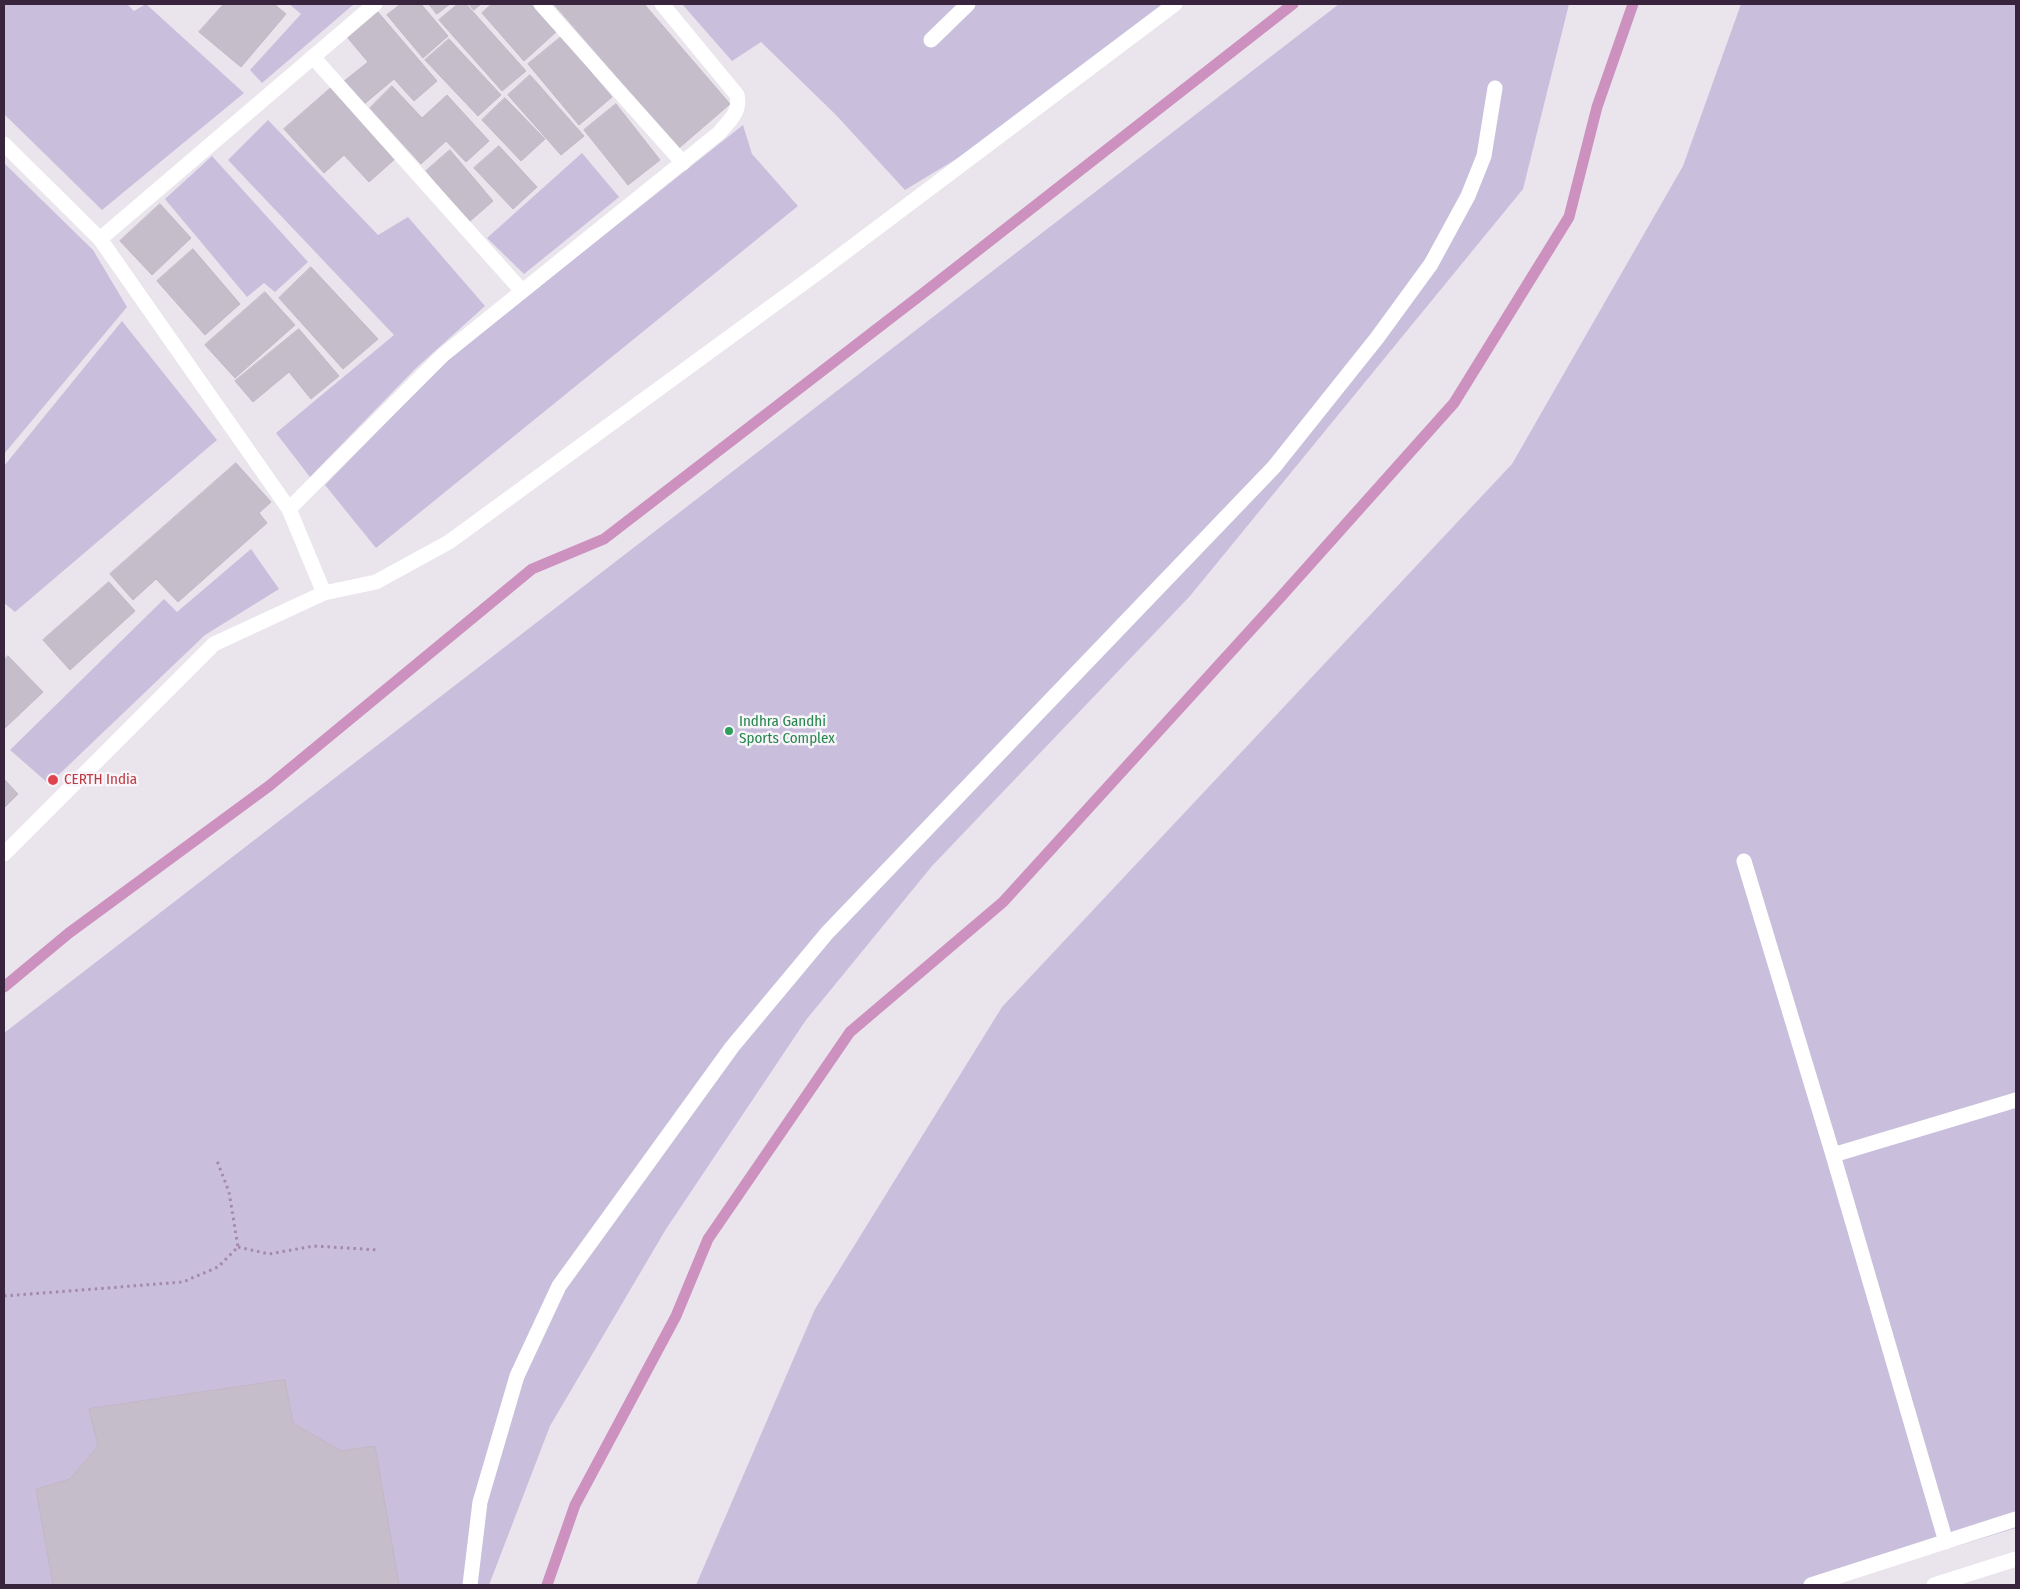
<!DOCTYPE html>
<style>
body{margin:0}
#map{position:relative;width:2020px;height:1589px;overflow:hidden;background:#eae4ed;font-family:"Fira Sans Condensed",sans-serif}
canvas{display:block}
.frame{position:absolute;inset:0;border:5px solid #38253d;pointer-events:none}
</style>
<div id="map">
<canvas width="2020" height="1589"></canvas>
<div class="frame"></div>
</div>
<script>
const ctx = document.querySelector('canvas').getContext('2d');
ctx.lineJoin = 'round';
function paint(path, color) {
  ctx.fillStyle = color;
  ctx.fill(path, 'evenodd');
}
function trace(path, color, width, dash) {
  ctx.strokeStyle = color;
  ctx.lineWidth = width;
  ctx.lineCap = dash ? 'butt' : 'round';
  ctx.setLineDash(dash || []);
  ctx.stroke(path);
}
function write(font, color, halo, rows, align = 'center') {
  ctx.font = font + ' "Fira Sans Condensed",sans-serif';
  ctx.lineWidth = 5;
  ctx.setLineDash([]);
  ctx.textBaseline = 'middle';
  ctx.strokeStyle = halo;
  ctx.fillStyle = color;
  for (const [text, x, y, turn = 0] of rows) {
    ctx.save();
    ctx.translate(x, y);
    ctx.rotate((+turn || 0) * Math.PI / 180);
    ctx.textAlign = isNaN(turn) ? turn : align;
    if (halo) ctx.strokeText(text, 0, 0);
    ctx.fillText(text, 0, 0);
    ctx.restore();
  }
}
paint(new Path2D(`
 M4 4H127L134 11 146 4 244 93 102 210 4 114Z
 M289 4H354L262 83 250 70 301 14Z
 M682 4H1174L1019 121 905 190 836 115 761 42 732 61Z
 M1339 4H1569L1523 189 1190 596 932 866 806 1020 666 1229 550 1426 489 1585H4V1033Z
 M1741 4H2016V1528L1830 1585H696L815 1309 1002 1007 1512 464 1683 166Z
 M268 120 378 235 408 217 485 306 415 369 310 477 276 433 394 335 228 160Z
 M743 125 752 154 798 206 376 548 325 485 448 359Z
 M582 153 619 197 524 274 487 238Z
 M212 156 308 262 275 292 264 283 247 297 165 199Z
 M4 163 93 250 127 307 4 454Z
 M122 321 217 440 15 612 4 603V466Z
 M251 549 279 589 205 635 49 784 10 750 164 599 177 612Z`), '#c9bfdc');
trace(new Path2D(`
 M4 987 69 933 269 786 532 569 604 539 926 291 1293 4
 M547 1585 575 1505 676 1316 708 1239 850 1032 1003 902 1278 600 1454 403 1569 217 1597 107 1633 4`), '#cd91bf', 11);
const building = new Path2D(`
 M224 4H274L286 14 241 67 199 32Z
 M401 4H421L448 36 423 58 387 15Z
 M429 4H450L437 14Z
 M458 4H466L526 71 502 91 439 20Z
 M469 4H481L474 10Z
 M492 4H531L556 32 524 61 482 13Z
 M554 4H644L730 104 679 148Z
 M377 11 437 81 414 101 394 79 363 105 343 82 368 62 347 37Z
 M561 37 612 97 579 125 528 64Z
 M449 39 501 95 478 116 425 60Z
 M530 75 584 136 561 155 508 95Z
 M392 86 422 118 447 95 489 141 466 162 446 141 421 164 370 108Z
 M332 87 396 158 369 182 344 155 324 173 284 129Z
 M505 98 545 139 521 161 482 120Z
 M616 104 660 160 628 185 584 130Z
 M499 146 537 187 513 209 474 168Z
 M450 150 493 201 469 222 426 171Z
 M160 204 191 238 152 275 120 241Z
 M193 249 240 304 205 335 157 281Z
 M311 267 378 339 343 369 279 298Z
 M265 292 295 325 235 378 205 345Z
 M299 329 339 376 311 399 289 372 253 402 235 381Z
 M236 463 271 502 259 513 267 523 178 602 156 579 133 600 110 574Z
 M109 582 135 611 70 670 43 640Z
 M8 656 43 692 4 729V660Z
 M4 779 18 794 4 808Z
 M285 1380 293 1423 341 1451 375 1446 399 1585H53L36 1489 70 1479 98 1446 89 1409Z`);
paint(building, '#c6bdca');
trace(building, '#c1b7c6', 1);
trace(new Path2D(`
 M238 1247 269 1254 314 1246 379 1250
 M4 1296 183 1282 218 1267 238 1247 229 1192 216 1158`), '#a488ad', 3, [2.5, 4]);
trace(new Path2D(`
 M541 4 683 163
 M931 40 968 4
 M313 57 522 291
 M4 144 100 239 289 509 324 593
 M100 239 375 4
 M289 509 443 355 719 133C729 121 741 112 737 95L662 4
 M4 854 214 644 324 593 376 582 449 542 820 271 1175 4
 M1744 861 1833 1155 1946 1542
 M1833 1155 2016 1100
 M470 1585 480 1502 517 1376 559 1286 732 1047 827 933 1274 467 1377 338 1431 264 1468 196 1484 156 1495 88
 M1811 1585 2016 1519
 M1934 1585 2016 1559`), '#fff', 15);
for (const [x, y, r, color] of [
 [729,731,5,"#2e9e5b"],
 [53,780,6,"#e0444e"]
]) {
  const dot = new Path2D();
  dot.arc(x, y, r, 0, 2 * Math.PI);
  ctx.fillStyle = color;
  ctx.fill(dot);
  trace(dot, '#f7f5f9', 2);
}
write('15px', '#27864d', '#f7f5f9', [
 ["Indhra Gandhi",739,722],
 ["Sports Complex",739,739]
], 'left');
write('15px', '#be3a42', '#f7f5f9', [
 ["CERTH India",64,780]
], 'left');
</script>
